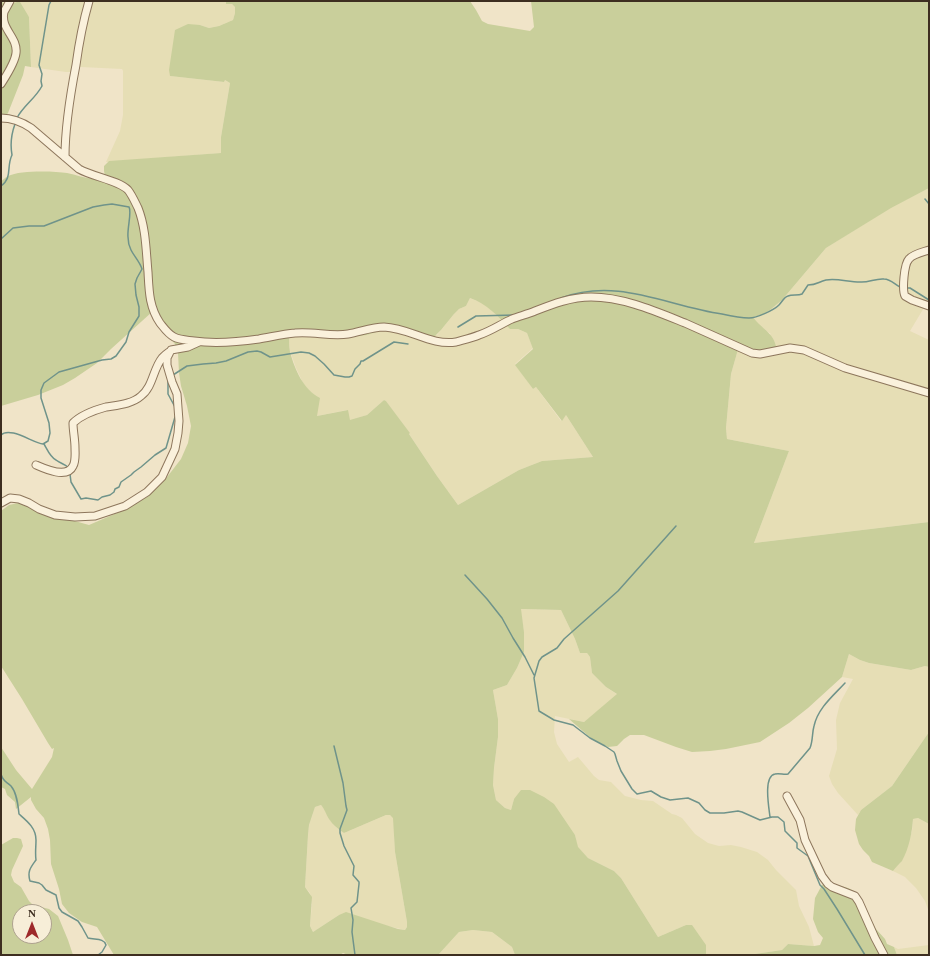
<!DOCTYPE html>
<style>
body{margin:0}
#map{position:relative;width:930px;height:956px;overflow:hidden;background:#f0e4c8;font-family:"Times New Roman",serif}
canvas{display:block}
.frame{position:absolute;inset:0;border:2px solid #3d2e20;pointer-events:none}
.north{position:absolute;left:12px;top:904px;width:40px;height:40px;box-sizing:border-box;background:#f7eed8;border:1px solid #ada18e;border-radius:50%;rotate:0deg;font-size:11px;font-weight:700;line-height:16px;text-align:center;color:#3d2e20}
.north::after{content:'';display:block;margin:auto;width:14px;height:18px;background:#9e2a2b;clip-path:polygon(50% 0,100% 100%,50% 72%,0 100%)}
</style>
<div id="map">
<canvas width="930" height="956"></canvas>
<div class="frame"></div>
<div class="north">N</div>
</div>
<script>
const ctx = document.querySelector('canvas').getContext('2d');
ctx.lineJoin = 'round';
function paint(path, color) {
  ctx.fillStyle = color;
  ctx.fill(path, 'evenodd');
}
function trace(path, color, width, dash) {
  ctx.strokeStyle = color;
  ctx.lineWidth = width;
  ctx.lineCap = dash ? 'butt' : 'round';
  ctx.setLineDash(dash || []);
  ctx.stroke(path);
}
paint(new Path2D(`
 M1 1H226V4H232L235 7V13L233 20 219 26 209 28 200 25 170 76 224 82 225 80 230 83 221 137V153L106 162 120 131 123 115V71L122 69 81 67 72 72H66L31 67 29 17 11 4Z
 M929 188V306H925L910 331 929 340V522L754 543 789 451 727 439 726 428 731 374 739 346 771 334 761 327 752 317 762 315 770 310 782 300 826 248 891 207Z
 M470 298 484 304 497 315 518 329 527 333 533 348 515 364 533 389 536 387 561 421 566 415 593 457 542 461 519 470 458 505 437 476 409 434 410 433 386 401 384 400 367 415 350 421 347 410 317 416 313 394 304 385 296 368 290 351 288 333 367 335 380 331 395 329 437 335 454 314 459 309 466 306Z
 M520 609 561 610 575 639 580 653H587L590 657 592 673 606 687 618 695 584 722 555 716 554 732 557 744 569 762 578 757 594 776 599 780 611 782 625 796 641 800 653 801 672 814 676 815 682 818 695 834 708 843 719 846 731 845 741 847 757 852 768 860 776 870 796 890 799 906 809 927 814 946 788 944 782 950 755 954 752 955H707L686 925 658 937 621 878 614 871 588 858 577 847 575 835 514 799 511 810 505 808 496 800 493 785 494 768 498 737V719L493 690 507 685 517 668 524 652V632Z
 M849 654 860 660 869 663 911 670 925 666 929 667V732L892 786 861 810 858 815 838 793 832 784 829 776 837 749 836 720 840 703 853 679 842 677Z
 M321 805 325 810 329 818 336 827 344 833 386 815H390L394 818 395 852 407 922V927L405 930 339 915 316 930 313 932 310 926 312 904 310 893 305 887 308 835 309 825 315 807Z
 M918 818 929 824V912L925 901 916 888 905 877 893 871 902 860 912 831 913 819Z
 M473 930 492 932 512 947 515 955H437L439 954 459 932Z
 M929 945V955H897L894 947 898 949Z`), '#e6deb5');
paint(new Path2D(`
 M226 1H470L476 10 482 21 488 24 530 31 534 27 531 1H929V188L891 208 826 248 782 300 770 310 762 315 753 317C763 331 775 332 777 352L767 354 739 346 731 374 726 428 727 439 789 451 754 543 929 522V667L925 666 911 670 869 663 860 660 849 654 842 677 808 708 789 723 760 742 726 749 710 751 692 752 676 747 644 735H630L624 739 617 746 608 747 592 739 569 719 584 722 617 694 606 687 592 673 590 657 587 653H580L575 639 561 610 521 609 524 632V652L517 668 507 685 493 690 498 719V737L494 768 493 785 496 800 505 808 511 810 514 799 521 790H530L544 797 554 804 575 835 578 847 588 858 614 871 621 878 658 937 686 925H692L706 945V954L707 955H515L512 947 492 932 473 930 459 932 439 954 437 955H348L343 953 340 955H114L97 927 82 922 69 913 62 904 59 889 51 864 50 840 48 829 44 818 36 809 31 800V797L16 809 15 802 7 795 5 789 1 787V747L16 770 32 789 52 757 54 748 52 749 48 743 22 699 1 666V511L9 505 18 503H27L64 518 89 525 124 510 147 497 164 481 181 459 188 443 191 426 187 406 181 386 179 373 178 353 175 344 160 327 152 312 111 349 97 363 75 378 63 385 38 395 1 406V181C3 180 6 177 8 176 20 170 54 171 67 173 79 175 94 183 105 176L104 171V166L109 161 221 153V137L230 83 225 80 224 82 170 76 169 70 175 30 188 24 200 25 209 28 219 26 233 20 235 13V7L232 4H226ZM470 298C487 304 498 316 510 329H518L527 333 533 349 515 365 533 389 536 387 562 421 566 415 593 457 542 461 519 470 458 505 437 476 409 434 410 433 386 401 384 400 367 415 350 420 348 410 317 416 320 398C303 389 295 370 290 352 289 346 289 339 289 333L353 336 367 335 380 331 395 329 433 338 441 330 454 314 459 309 466 306ZM321 805C325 810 326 814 329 819 333 825 338 829 344 833L386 815H390L393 818 395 852 407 922V927L405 930 398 929 346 912 339 915 316 930 313 932 310 926 312 897 305 887 308 835 309 825 315 807Z
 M1 2 11 4 17 2H20L29 17 31 67 25 66 23 75 8 113 1 121Z
 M929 732V824L918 818 913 819C912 833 909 848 902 861 899 864 896 867 893 871L872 862 869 856 863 850 859 844 855 830 856 819 861 810 892 786Z
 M13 838H17L21 839 23 846 12 870 11 875 14 882 21 887 29 901 33 905 49 909 58 916 68 940 73 955H1V845ZM20 912H44V936H20Z
 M827 882 848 888 856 892 876 929 885 939 887 944 894 947 897 955H752L755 954 782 950 788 944 814 946 820 945 823 938 818 932 813 919 815 898 822 885Z`), '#c9cf9b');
trace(new Path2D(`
 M17 118C23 106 35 99 42 86L41 81 42 74 39 65 49 5 51 1
 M1 186C13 177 6 167 12 155 10 144 11 135 15 124
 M925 199 929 204
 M1 239 13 228 29 226H44L93 207 104 205 112 204 129 207C132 212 127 229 128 237 128 242 129 246 131 250 134 256 140 262 142 269L137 278 135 284 136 295 139 307V316L129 332 126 342 116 356 111 359 102 360 59 372 44 383 41 390V398L49 423 50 433 48 441 43 444C33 443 10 426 1 435
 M907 288H910L929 300
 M561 298C618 277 667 306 722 314 731 316 740 318 749 318 757 318 774 310 779 305 782 302 784 297 788 296 792 294 798 296 802 294L808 285C817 285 818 282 826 280 837 278 848 282 860 282 868 283 876 278 884 279 891 279 895 285 900 287
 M458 327 476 316 515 315
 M173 375 187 366 203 364 216 363 226 361 248 352 257 351 261 352 270 357 301 352 309 353 315 356 324 364 334 375 345 377H349L352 376 355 369 360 364 361 361H363L394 342 408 344
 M168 381V394L175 407
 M44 444C47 449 50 457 56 460 60 463 64 464 68 467
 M70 474 71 482 81 499 86 498 98 500 102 497 110 495 114 492 115 489 119 487 121 482 131 475 134 472 141 467 155 455 166 448 175 417
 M676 526 618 591 564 639 557 648 542 657 539 661 534 678 539 711 554 720 573 725 590 738 605 746 614 752 615 754 617 761 621 771 632 789 637 794 651 791 661 797 670 800 688 798 699 803 705 810 710 813H724L738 811 742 812 760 820 772 817H778L784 822 785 831 797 843V848L808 856 820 885 824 889 837 909 865 955
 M465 575 487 599 502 618 513 638 525 657 534 675
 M334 746 343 783 346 806 347 810 340 829V833L344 846 354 866 353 875 359 882V884L357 902 351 908 353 920 352 932 355 955
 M1 774C3 782 6 781 11 786 17 793 18 805 19 814 27 821 36 828 36 840 36 847 35 853 36 860 31 867 27 871 30 881L39 883 42 885 46 890 56 895 59 908 62 912 78 921 82 927 88 938C95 940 104 938 106 945L102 952 98 955
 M770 817C769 808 763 776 775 774 780 773 784 775 788 774L810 748C813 741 812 733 814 726 818 708 833 696 845 683`), '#6f938a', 1.5);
const minor = new Path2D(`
 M1 84C6 76 15 63 16 53 18 37 0 29 4 12 6 8 8 5 10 1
 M1 118C12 118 22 122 31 128L79 169C93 177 118 180 128 190 132 195 135 202 138 208 146 228 146 251 148 272 149 290 149 307 160 323 164 328 168 334 174 337 180 340 187 340 194 341 215 344 238 342 259 339 271 337 283 334 295 333 313 331 331 337 348 334 360 332 372 327 384 327 410 328 431 346 456 342 463 340 472 338 479 335 491 331 501 324 512 319 520 316 528 314 535 311 553 304 571 297 591 297 623 297 655 311 685 323 707 333 730 343 752 353L760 354 790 348 804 350 845 368 929 393
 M65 157C65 126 70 96 76 65 79 43 83 22 89 1
 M929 250C923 252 913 254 909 259 904 264 902 290 905 296L912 300 929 306
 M36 465C45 469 67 479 73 466 76 461 75 453 75 448 75 439 73 431 73 423 81 415 95 410 106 407 118 405 132 404 141 396 153 387 153 369 162 358 164 356 166 354 169 352
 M1 503 10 498 19 499 29 503 39 509 55 515 75 517 95 516 125 506 147 492 162 477 175 449 178 433 179 421 177 394 172 382 167 365V358L171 350 188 347 199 342
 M787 796 800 820 805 840 822 876 828 884 832 887 855 896 859 902 875 938 884 955`);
trace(minor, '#8d765c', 9);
trace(minor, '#faf1dc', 7);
</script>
